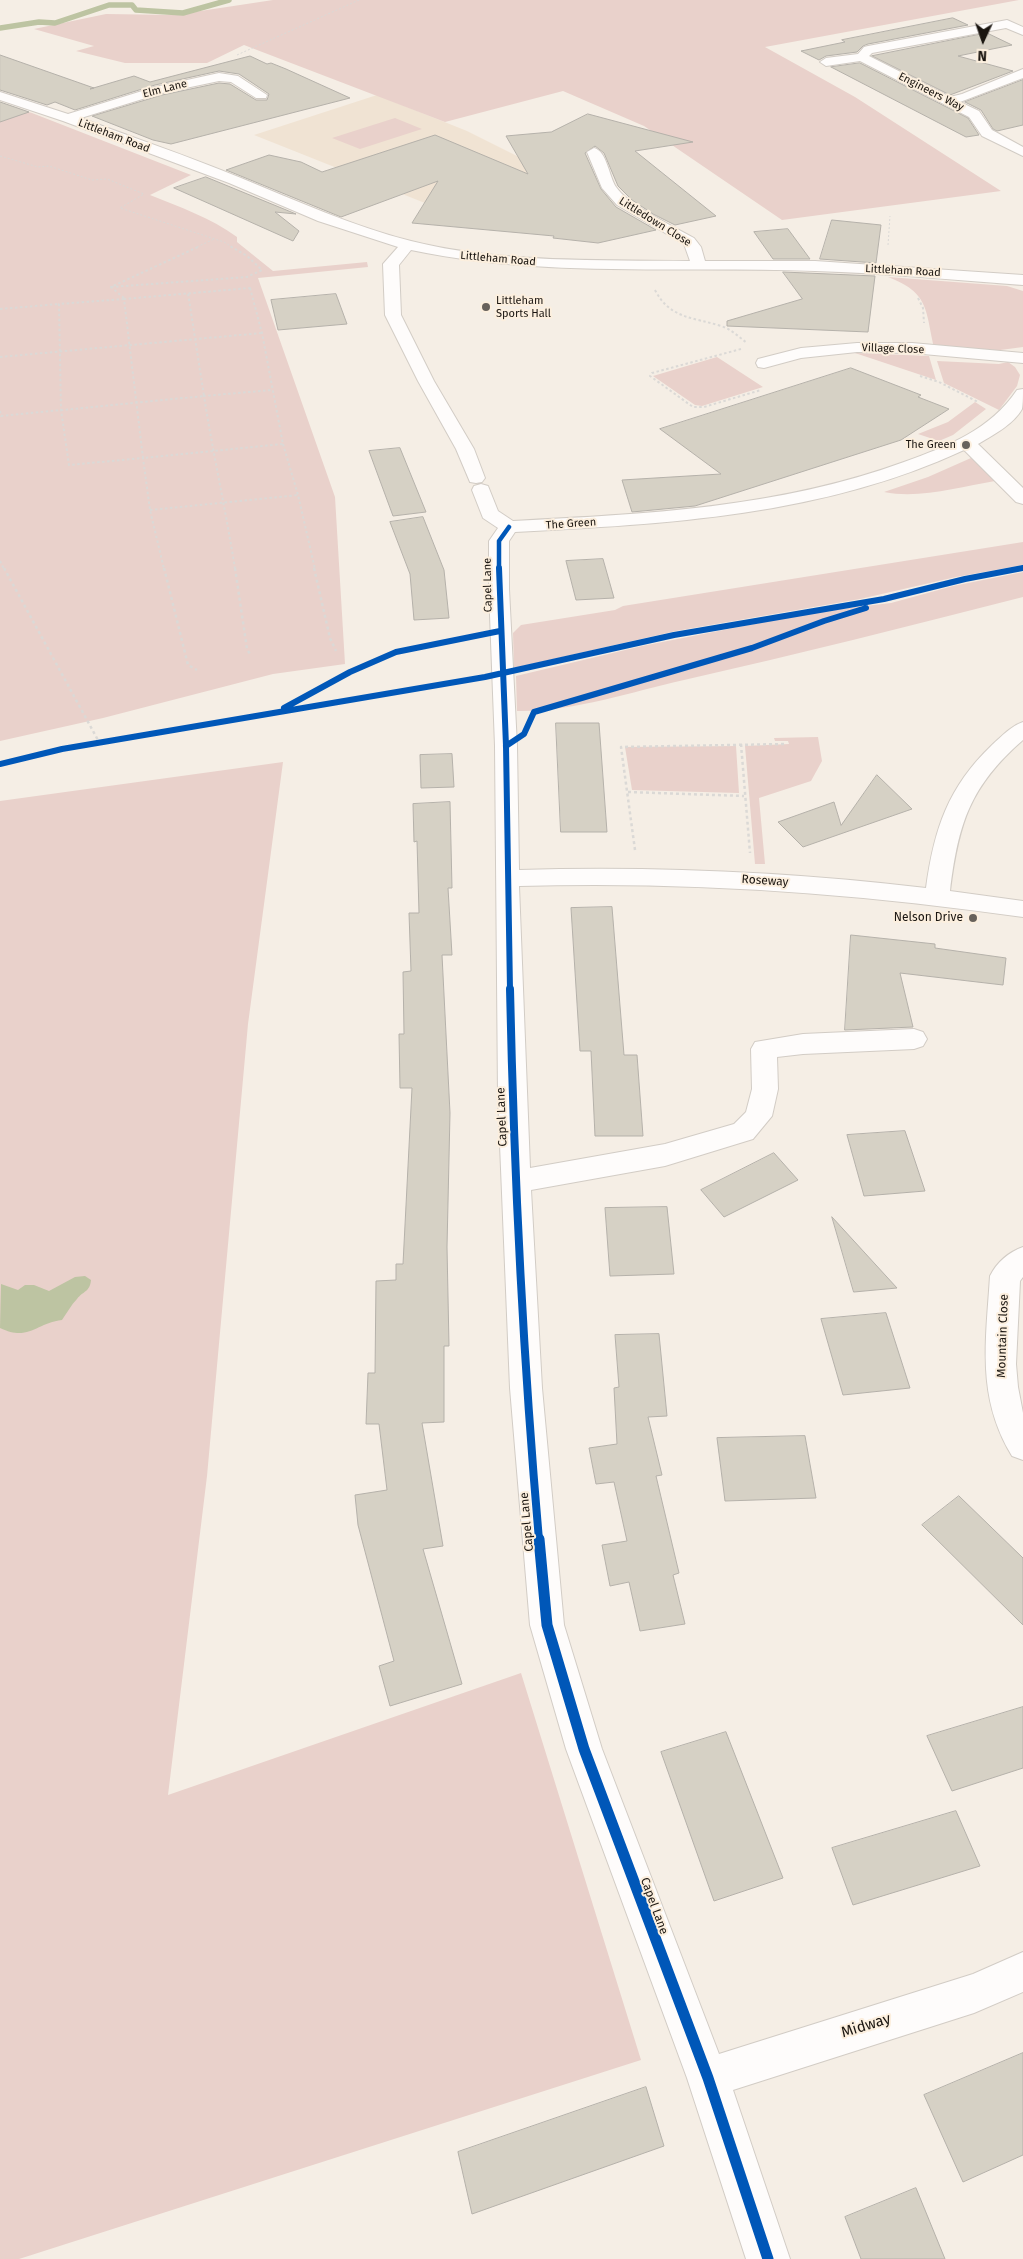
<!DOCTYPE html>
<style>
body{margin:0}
#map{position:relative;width:1023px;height:2259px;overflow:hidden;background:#f5eee5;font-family:"Fira Sans",sans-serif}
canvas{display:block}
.north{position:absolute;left:958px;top:15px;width:50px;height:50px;-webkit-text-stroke:4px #fcefde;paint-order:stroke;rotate:183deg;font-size:14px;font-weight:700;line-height:20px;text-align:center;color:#1a1510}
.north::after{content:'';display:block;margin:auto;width:18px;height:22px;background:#1a1510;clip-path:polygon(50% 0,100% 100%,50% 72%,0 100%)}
</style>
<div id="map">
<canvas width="1023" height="2259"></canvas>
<div class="north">N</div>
</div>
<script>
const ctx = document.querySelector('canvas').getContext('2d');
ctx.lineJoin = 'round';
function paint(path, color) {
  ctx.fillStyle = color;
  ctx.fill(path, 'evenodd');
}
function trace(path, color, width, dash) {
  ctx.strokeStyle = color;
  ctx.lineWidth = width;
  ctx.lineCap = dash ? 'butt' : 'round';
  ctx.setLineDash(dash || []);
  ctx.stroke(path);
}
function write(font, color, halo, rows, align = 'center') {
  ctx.font = font + ' "Fira Sans",sans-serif';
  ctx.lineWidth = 4;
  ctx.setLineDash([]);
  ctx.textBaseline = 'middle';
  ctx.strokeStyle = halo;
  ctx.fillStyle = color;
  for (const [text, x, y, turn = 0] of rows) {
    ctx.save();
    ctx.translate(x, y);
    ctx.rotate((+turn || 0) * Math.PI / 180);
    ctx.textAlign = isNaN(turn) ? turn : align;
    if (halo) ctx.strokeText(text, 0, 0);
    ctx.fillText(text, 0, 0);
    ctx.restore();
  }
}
paint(new Path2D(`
 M377 95 467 131 565 180 445 211 254 135Z`), '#f0e3d3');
paint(new Path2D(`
 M273 0H1019L765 47 855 97 1001 191 782 220 644 126 563 91 445 122 244 45 207 63H125L76 51 94 46 34 29 106 14 174 15Z
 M0 103 32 113 191 175 150 195C180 207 211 218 237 237V242L273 271 367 262 368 267 258 278 335 497 345 664 273 674 103 718 0 741Z
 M395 118 422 129 360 149 332 138Z
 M888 277 1007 286 1023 291V347L993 351 934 347C925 308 929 293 888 277Z
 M855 353 929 356 936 380Z
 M717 357 763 387 702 406 695 405 653 376Z
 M937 361 999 364 1008 362 1015 367 1020 375 1017 386 999 410 944 383Z
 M975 402 986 409 953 435 939 441 918 434 948 422Z
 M971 458 995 481C959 487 920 499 884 492L928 477Z
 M1023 542V565L956 577 860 599 676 631 514 668 513 633 521 625 615 610 623 606Z
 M1023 572V597C910 626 798 654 684 680 630 692 573 712 517 711L516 676 642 646 815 612 891 603 953 586Z
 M818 737 822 761 811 781 759 798 765 864H755L745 746 789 744 788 741H775L774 738Z
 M736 746 739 793 632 790 625 747Z
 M283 762 248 1024 207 1476 168 1795 521 1673 641 2060 19 2259H0V801Z`), '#e9d1cb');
paint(new Path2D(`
 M85 1276 91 1280C90 1292 83 1291 77 1299 71 1305 67 1313 62 1320 36 1323 29 1342 0 1328L1 1284 18 1290 25 1285H34L49 1291 75 1277Z`), '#bdc4a2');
trace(new Path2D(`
 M0 28 39 22 55 23 109 5H132L136 10 183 13 229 0`), '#bdc4a2', 5.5);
const building = new Path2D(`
 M953 18 968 25 868 44 863 46 857 52 826 56 819 60 801 51 845 42 842 40Z
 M987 33 1012 45 958 56 1013 71 950 95 872 56Z
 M0 55 94 88 90 89 134 76 150 82 250 56 267 64 271 63 286 69 350 98 171 144 153 140 92 116 162 95 219 83 230 84 256 100H267L269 94 239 74 219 71 155 85 75 110 55 102 47 105 0 90Z
 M860 63 968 118 979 135 966 137 831 67Z
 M1023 80V125L997 131 993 129 981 110 965 102Z
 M0 102 29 112 0 122Z
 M588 114 693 142 635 151 716 216 675 225 653 214 632 200 618 186 604 153 595 146 585 153 601 189 616 207 656 230 598 243 553 238 554 236 412 223 438 181 341 217 226 170 269 155 301 162 322 172 435 135 528 174 506 136 551 132Z
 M206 177 296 214 275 212 299 231 293 241 174 188Z
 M832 220 881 225 876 263 820 259Z
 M788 229 810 259H773L754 232Z
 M783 272 875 276 868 332 727 326V321L802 299Z
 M336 294 347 324 278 330 271 300Z
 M851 368 921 395 918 397 949 409 901 440 695 506 632 512 622 480 721 474 660 429Z
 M400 448 426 512 393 516 369 451Z
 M423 517 444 570 449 618 414 620 410 574 390 522Z
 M603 559 614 598 576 600 566 561Z
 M556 723H599L607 832H561Z
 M452 754 454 787 421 788 420 755Z
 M877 775 912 809 803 847 778 822 834 802 841 825Z
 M450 802 452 888H448L452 955H442L450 1113 447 1247 449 1346H444V1422L422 1423 443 1546 423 1549 462 1684 390 1706 379 1666 394 1661 358 1525 355 1495 387 1490 379 1424H366L368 1373H375L376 1281 396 1280V1264H403L412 1088H400L399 1034H404L403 972 411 971 409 913H419L417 841 414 842 413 804Z
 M612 907 624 1055H637L643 1136H595L591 1051H580L571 908Z
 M851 935 935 944V948L1006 958 1003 985 900 973 913 1027 845 1030Z
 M905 1131 925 1191 864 1196 847 1135Z
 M774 1153 798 1180 724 1217 701 1190Z
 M667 1207 674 1274 610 1276 605 1208Z
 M832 1217 897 1288 854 1292Z
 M886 1313 910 1388 843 1395 821 1319Z
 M659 1334 667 1416 648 1417 662 1475 656 1476 679 1573 673 1575 685 1624 640 1631 629 1582 610 1586 602 1545 627 1541 614 1482 596 1484 589 1448 617 1444 614 1388 619 1387 615 1335Z
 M805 1436 816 1498 725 1501 717 1438Z
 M959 1496 1023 1558V1625L922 1525Z
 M1023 1707V1768L952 1791 927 1736Z
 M726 1732 783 1878 714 1901 661 1752Z
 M956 1811 980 1866 853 1905 832 1848Z
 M1023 2053V2155L963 2182 924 2095Z
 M646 2087 664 2146 472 2214 458 2152Z
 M916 2188 945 2259H861L845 2217Z`);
paint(building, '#d6d1c5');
trace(building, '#b5b1aa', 1);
const minor = new Path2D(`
 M1007 20 1023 27V35L1006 28 872 53 869 56 950 97 962 94 1023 69V78L960 102 979 111 992 130 1023 147V156L982 136 969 117 860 61 826 66 820 62 826 58 858 54 864 47 868 46Z
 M219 73 238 76 267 95 266 98H256L231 82 219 81 162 93 81 118C134 138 188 156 241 178 297 201 352 226 411 241 498 263 600 260 690 261L684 244 617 205 602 188 587 152 594 148C607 151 609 177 616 187 629 206 673 226 694 238L701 247 705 261H815L1023 275V285C954 280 884 273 815 271 680 266 544 278 411 250L399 265 401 315 434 381 474 449 485 478 482 482 476 483 470 482 456 449 418 381 385 315 383 264 398 247 318 221 229 183 63 121 0 100V92L68 114 155 87Z
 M857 343H912L1023 353V363L912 353 857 352 801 358 764 368 758 367 756 363 758 359 801 348Z
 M1023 389C1023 395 1023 404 1022 409 1014 424 992 436 978 444L1023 488V504L1016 502 964 450C822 516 668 524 515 532L509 541V589L517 746 519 870C655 866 791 872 926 888 934 829 948 787 992 745 1002 736 1011 726 1023 722V740C970 786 958 824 950 891L1023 901V917C856 893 688 881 519 886L530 1168 665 1144 734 1124 746 1112 752 1089 751 1049 755 1042 803 1034 914 1029 923 1032 927 1039 923 1046 914 1049 803 1054 777 1057 778 1089 772 1116 753 1139 665 1166 531 1190 542 1388 564 1625 602 1749 719 2054 973 1974 1023 1952V1992L974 2013 733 2090 790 2259H746L687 2078 566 1749 530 1625 510 1388 498 1096 495 746 489 589V541L498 528 483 518 472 490 474 486 481 484 488 486 498 511 513 521C646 514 778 508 904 462 948 446 990 430 1017 390Z
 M1023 1247V1277L1020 1281 1016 1364 1018 1387 1023 1413V1460L1012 1456C976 1397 986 1341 990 1276 997 1262 1009 1252 1023 1247Z`);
trace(minor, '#d2ccc5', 2);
trace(new Path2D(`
 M237 55 359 0
 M0 156 38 167 49 166 92 180 107 179 144 194 120 208 224 242 232 247
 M888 245 890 216
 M197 247 214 239`), '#dbd9d6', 1, [2, 2]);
trace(new Path2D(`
 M111 287 247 277 262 270 247 256 230 246
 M250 288 262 333 283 444 143 458 124 299Z
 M655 290C670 319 693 317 721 326 731 329 739 337 747 343
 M124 298 111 287 200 246
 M918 298 923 308 924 323
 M124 299 59 304 61 410 69 465 143 458 150 510 164 569
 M0 309 59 304
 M741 349 652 373 650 376 693 407H704L761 390
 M0 357 262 333
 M920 376 939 382 978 402
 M0 411 1 416 204 396 188 293
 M283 444 298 495 315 569
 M150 510 298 495
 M0 561 4 569
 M235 569C226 511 213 454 204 396L272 390`), '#dbd9d6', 2, [2.5, 2.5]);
trace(new Path2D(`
 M4 568 99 742
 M164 568 188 665 197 670
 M235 568 247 649 251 656
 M314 568 330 638 336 651
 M741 744 750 853
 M628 792 744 796
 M635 850 621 747 786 744`), '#dbd9d6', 2.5, [3, 3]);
paint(minor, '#fefcfb');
trace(new Path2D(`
 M499 569V541L509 527
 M1018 569 1023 568`), '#0057b8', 4.5);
trace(new Path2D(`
 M499 568 506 746 510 990
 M284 708 350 672 396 652 500 631
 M506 746 524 734 534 712 752 648 824 621 866 608
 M0 764 62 749 485 677 674 635 884 599 965 579 1023 568`), '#0057b8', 6);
trace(new Path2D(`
 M510 989C514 1173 523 1357 539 1540`), '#0057b8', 8);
trace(new Path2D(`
 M539 1539 547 1625 584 1749 708 2078 768 2259`), '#0057b8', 11);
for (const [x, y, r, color] of [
 [486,307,5,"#67615b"],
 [966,445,5,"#67615b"],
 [973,918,5,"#67615b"]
]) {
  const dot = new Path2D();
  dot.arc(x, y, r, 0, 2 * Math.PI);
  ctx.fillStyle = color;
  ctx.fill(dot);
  trace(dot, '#fcefde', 2);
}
write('11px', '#1a1510', '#fcefde', [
 ["Elm Lane",165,89,-14],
 ["Engineers Way",931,92,27],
 ["Littleham Road",114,136,21],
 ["Littledown Close",655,222,32],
 ["Littleham Road",498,259,5],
 ["Littleham Road",903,271,3],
 ["Village Close",893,349,2],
 ["The Green",571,524,-4],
 ["Capel Lane",488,585,-91]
]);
write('11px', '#1a1510', '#fcefde', [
 ["Littleham",496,301],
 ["Sports Hall",496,314],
 ["The Green",956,445,"right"]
], 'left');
write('12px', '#1a1510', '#fcefde', [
 ["Roseway",765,881,4],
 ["Capel Lane",502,1117,-92],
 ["Mountain Close",1003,1336,-88],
 ["Capel Lane",527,1522,-95],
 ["Capel Lane",654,1906,70]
]);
write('12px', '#1a1510', '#fcefde', [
 ["Nelson Drive",963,918]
], 'right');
write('15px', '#1a1510', '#fcefde', [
 ["Midway",866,2026,-17]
]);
</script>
